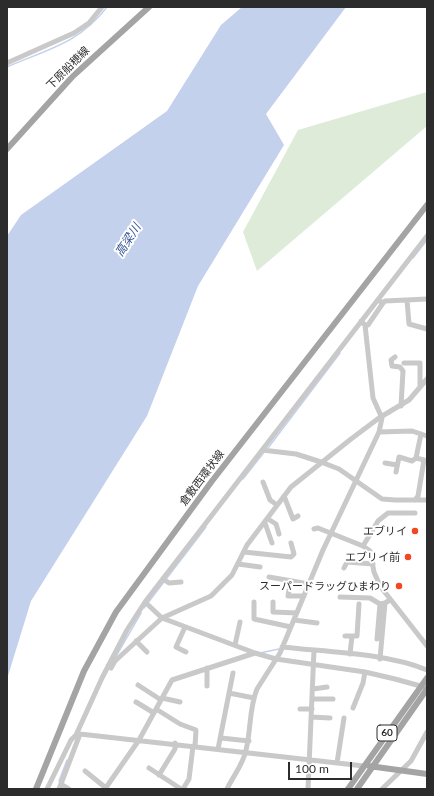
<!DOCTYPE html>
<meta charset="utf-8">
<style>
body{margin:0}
#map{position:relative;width:434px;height:796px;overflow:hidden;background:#fff;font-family:Lato,sans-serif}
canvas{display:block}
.frame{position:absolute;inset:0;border:8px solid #2c2c2c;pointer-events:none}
.scale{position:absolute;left:288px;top:762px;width:64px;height:18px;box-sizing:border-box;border:2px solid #2c2c2c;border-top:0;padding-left:5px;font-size:12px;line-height:14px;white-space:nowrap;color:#2c2c2c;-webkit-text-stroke:3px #fff;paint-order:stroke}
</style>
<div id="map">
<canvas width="434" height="796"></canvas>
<div class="frame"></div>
<div class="scale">100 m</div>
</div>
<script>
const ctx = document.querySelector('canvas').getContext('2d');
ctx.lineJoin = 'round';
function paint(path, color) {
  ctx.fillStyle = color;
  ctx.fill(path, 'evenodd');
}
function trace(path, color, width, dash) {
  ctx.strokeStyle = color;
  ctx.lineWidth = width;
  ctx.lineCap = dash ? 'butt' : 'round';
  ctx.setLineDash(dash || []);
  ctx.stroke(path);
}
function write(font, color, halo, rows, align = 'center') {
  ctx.font = font + ' Lato,"Noto Sans JP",sans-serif';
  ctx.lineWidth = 4;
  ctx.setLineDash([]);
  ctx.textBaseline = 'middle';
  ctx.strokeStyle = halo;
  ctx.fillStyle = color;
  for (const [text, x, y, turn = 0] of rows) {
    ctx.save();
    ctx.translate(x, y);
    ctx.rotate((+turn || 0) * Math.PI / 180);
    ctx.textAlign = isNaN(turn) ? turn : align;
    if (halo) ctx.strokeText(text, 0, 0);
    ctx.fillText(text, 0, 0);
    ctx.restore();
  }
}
paint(new Path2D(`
 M427 92V126L257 271 243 232 298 130Z`), '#ddebd8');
paint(new Path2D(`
 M242 7H346L266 114 284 145 198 286 147 416 31 601 7 679V236L21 215 167 111 221 25Z`), '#c3d1ed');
trace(new Path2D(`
 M7 67C48 49 78 44 107 7
 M413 258 427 240
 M268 448 340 353
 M243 479 265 451
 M144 608 206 527
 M260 653 279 649
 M115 658 141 613
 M59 781 67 760`), '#c3d1ed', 1.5);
trace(new Path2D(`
 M7 63 74 33 89 23 102 7
 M378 300 383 303 385 301 427 299
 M407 300 409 324 427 329
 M365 325H368L383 303
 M395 357 391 360 392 366 400 367 403 371 401 406
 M404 363H420V386
 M379 432 412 431 427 436
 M262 450 296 454 321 462 339 469 382 499 395 500H427
 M385 463 397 465
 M396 472 399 457 412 461 416 458
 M263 482 270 500 277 505
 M284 496 293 519 298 516
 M415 500 418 496 424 460 416 458 421 434
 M268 519 276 524 279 534
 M265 523 272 543
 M314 529 318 528 363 546 370 551 374 572 380 586 427 646
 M363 546 378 521 388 513H415
 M244 552 291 557 294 554 291 543
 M238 564 260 567
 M344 568 347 562 373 564
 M269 577 309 584
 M163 579 169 583 181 582
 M290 585 288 596H304
 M340 597 370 598 380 604 385 603
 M145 602 162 618 255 653 276 659 365 672 395 679 424 687
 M254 602V619L291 627
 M273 602V612L297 613
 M294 620 317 623
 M185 627 176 647 186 652
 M345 636H357L359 604
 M377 639 380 604
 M136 641 147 652
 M235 645 240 622
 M282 647C327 652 386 653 427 670
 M350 654 352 636
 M380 659 385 603 390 600
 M108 666 111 668 115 661 162 618 211 596 232 575 247 545 291 487 351 439 379 418 409 400 427 379
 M138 685 161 700
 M207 686V668
 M313 689 327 687
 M229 693 254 698
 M162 698 180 702
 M312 699H333
 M136 702 154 713
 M353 708 363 683 365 672
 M156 709 180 724 196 730 195 746
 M300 709H312
 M311 717 330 718
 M76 735 102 678 127 630 145 602 427 236
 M221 738 249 741
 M218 749 233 673
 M337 763 344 718
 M149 768 181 789
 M85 771 106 788
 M159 775 175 749V743
 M61 784 69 789
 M47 789 71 740 76 735 80 734 364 766
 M59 789 80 734
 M105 789 139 740 172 680 255 653
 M183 789 189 779 193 746
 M227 789C233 776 243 765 246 750 251 731 249 708 257 689L280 653 323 550 379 432 382 418 373 398 365 325 361 321
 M308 789 314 650
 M382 789 411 761 427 732`), '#c9c9c9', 5);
trace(new Path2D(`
 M7 149 73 76 149 7
 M369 766 427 774
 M36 789 84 671 116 612 212 481 427 205
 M348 789 427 678
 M357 789 427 689`), '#a4a4a4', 6);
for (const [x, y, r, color] of [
 [415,531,4,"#f14821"],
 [408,557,4,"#f14821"],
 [399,586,4,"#f14821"]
]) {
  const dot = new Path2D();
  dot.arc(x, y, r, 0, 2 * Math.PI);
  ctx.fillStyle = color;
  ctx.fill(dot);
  trace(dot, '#fff', 1.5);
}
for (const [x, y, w] of [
 [387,733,20]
]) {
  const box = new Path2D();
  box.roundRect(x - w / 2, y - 8, w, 16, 3);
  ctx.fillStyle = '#fff';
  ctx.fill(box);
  trace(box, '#2c2c2c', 1);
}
write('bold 10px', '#2c2c2c', null, [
 ["60",387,733]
]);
write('11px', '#2c2c2c', '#fff', [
 ["下原船穂線",68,68,-45],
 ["倉敷西環状線",202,478,-53]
]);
write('11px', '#2c2c2c', '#fff', [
 ["エブリイ",407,531],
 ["エブリイ前",400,557],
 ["スーパードラッグひまわり",391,586]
], 'right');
write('italic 12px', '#365693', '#fff', [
 ["高梁川",128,240,-57]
]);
</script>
